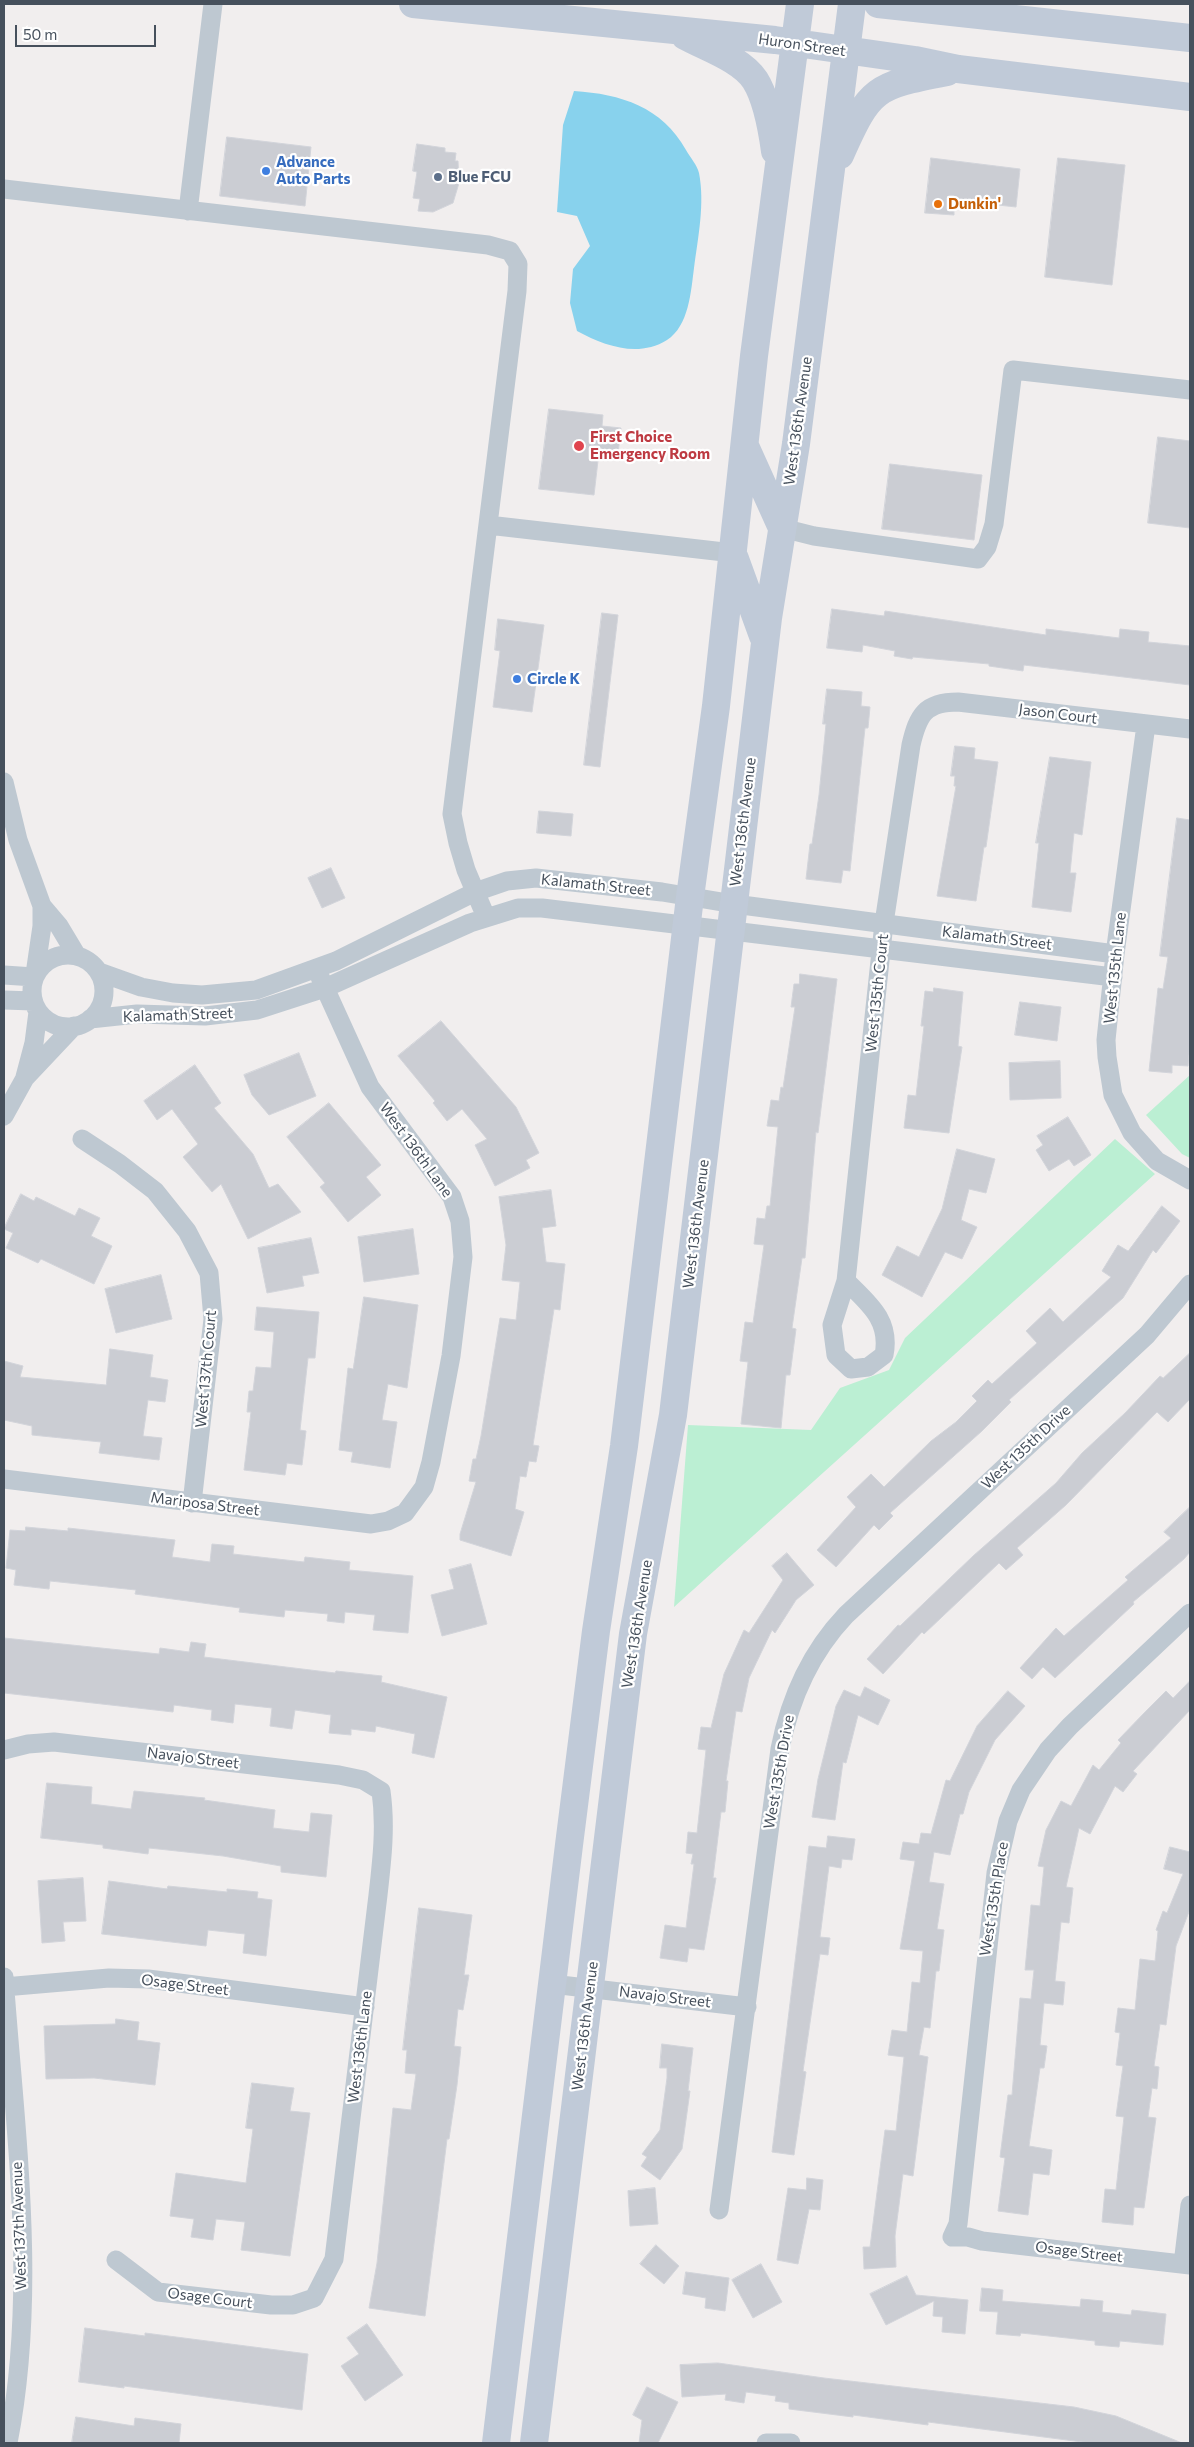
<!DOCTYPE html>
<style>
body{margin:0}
#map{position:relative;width:1194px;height:2447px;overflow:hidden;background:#f1eeee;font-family:Commissioner,sans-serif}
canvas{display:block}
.frame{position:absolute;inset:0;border:5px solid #46505c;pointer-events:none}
.scale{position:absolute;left:15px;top:25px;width:141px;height:22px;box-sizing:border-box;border:2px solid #46505c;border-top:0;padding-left:6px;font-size:15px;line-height:18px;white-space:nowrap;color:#46505c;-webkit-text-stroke:4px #fff;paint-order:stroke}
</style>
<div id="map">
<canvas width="1194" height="2447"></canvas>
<div class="frame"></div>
<div class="scale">50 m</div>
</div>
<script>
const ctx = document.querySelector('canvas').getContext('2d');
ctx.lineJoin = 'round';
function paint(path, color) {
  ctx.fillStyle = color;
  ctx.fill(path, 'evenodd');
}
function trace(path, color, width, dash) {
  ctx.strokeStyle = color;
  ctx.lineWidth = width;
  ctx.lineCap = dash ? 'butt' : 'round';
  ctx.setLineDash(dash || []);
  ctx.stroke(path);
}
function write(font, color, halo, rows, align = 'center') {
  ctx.font = font + ' Commissioner,sans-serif';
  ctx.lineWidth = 4.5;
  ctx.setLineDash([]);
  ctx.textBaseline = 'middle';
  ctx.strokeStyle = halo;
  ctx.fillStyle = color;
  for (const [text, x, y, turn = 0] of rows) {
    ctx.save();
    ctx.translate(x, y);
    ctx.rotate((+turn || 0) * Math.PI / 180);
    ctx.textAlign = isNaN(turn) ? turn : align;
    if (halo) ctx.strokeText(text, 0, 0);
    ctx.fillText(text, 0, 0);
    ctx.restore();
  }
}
paint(new Path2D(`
 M1190 1075V1158L1182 1154 1146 1115Z
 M1115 1139 1155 1174 674 1607 688 1425 811 1430 840 1388 889 1370 905 1338Z`), '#bbefd3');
paint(new Path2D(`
 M574 91C621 94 662 107 686 150 690 157 697 165 699 173 705 204 698 237 694 268 691 291 689 326 667 340 638 358 605 346 577 331L570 303 573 269 590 246 577 216 557 212 563 125Z`), '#88d2ed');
const building = new Path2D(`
 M227 137 311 147 305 206 220 196Z
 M417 144 445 148V152L456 153 455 161H458L459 183 453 203 433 212 418 211 420 199 413 198 417 172 413 171Z
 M931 158 1020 169 1016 207 998 205 997 210 954 206V215L925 213Z
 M1058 158 1125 165 1112 285 1045 277Z
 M549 409 603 415 602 426 621 428 618 454 599 452 594 495 539 489Z
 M1158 437 1190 441V528L1148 523Z
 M890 464 982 475 974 540 882 529Z
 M832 609 884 616 885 611 1046 635V629L1119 638 1120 629 1149 632 1148 642 1190 646V685L1024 665 1023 671 989 666V664L913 657 912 659 894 656 895 651 863 645 862 652 827 648Z
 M602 613 618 615 600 767 584 765Z
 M498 619 544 625 532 712 493 707 500 651 495 650Z
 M827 689 862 692 861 706 870 707 868 728H865L850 871 843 870 841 883 806 879 810 844H812L819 795 826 724H823Z
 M955 746 975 748 974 759 998 762 986 847H984L976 901 937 896 956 786H954L955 776H951Z
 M1050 757 1091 762 1082 835 1074 833 1070 873H1076L1071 912 1032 907 1039 843H1036Z
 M539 811 573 814 571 836 537 833Z
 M1177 818 1190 820V1043L1188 1066 1172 1065V1073L1149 1071 1158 988 1163 989 1168 957 1160 956Z
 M331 868 345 898 322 908 308 878Z
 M800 974 837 979 818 1133 816 1132 805 1258H802L792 1328 796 1329 790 1375H786L781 1428 741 1424 748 1362 740 1361 745 1322 753 1323 764 1245 754 1244 757 1218 765 1219 767 1206H770L778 1127 767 1126 771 1100 779 1101 781 1087 783 1088 795 1007H791L794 984H799Z
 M934 988 963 992 958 1046 962 1047 949 1133 904 1128 908 1095 916 1096 924 1026H921L925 991 933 992Z
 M1020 1002 1061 1007 1057 1041 1015 1035Z
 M441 1021 516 1107 539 1153 526 1160 530 1168 495 1186 475 1145 487 1139 462 1109 447 1121 433 1103 435 1101 398 1056Z
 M299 1053 316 1096 269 1115 252 1095 244 1075Z
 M1060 1061 1061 1098 1010 1100 1009 1063Z
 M195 1065 221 1103 214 1108 253 1154 269 1188 278 1184 301 1212 248 1239 221 1184 212 1192 183 1157 198 1144 172 1109 157 1120 144 1101Z
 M329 1103 381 1165 366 1177 381 1195 348 1222 320 1187 325 1183 287 1137Z
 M1068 1117 1091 1155 1074 1166 1069 1159 1049 1171 1036 1150 1043 1145 1037 1136Z
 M957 1149 995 1159 986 1193 969 1189 961 1220 977 1227 962 1259 945 1252 922 1297 882 1275 897 1246 919 1257 942 1209Z
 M551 1190 556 1226 542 1228 546 1262 565 1264 560 1310 554 1309 533 1445 539 1446 536 1462 529 1461 526 1477 520 1476 515 1509 524 1512 511 1556 460 1540V1534L476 1482 469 1481 473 1459H476L481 1436 500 1318 516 1320 520 1282 502 1280 506 1245 499 1197Z
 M21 1194 34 1201 36 1197 75 1216 79 1208 100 1218 91 1236 112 1246 94 1284 41 1259 38 1263 6 1248 13 1233 4 1229Z
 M1162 1206 1180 1221 1156 1253 1153 1250 1123 1298 1009 1400 1011 1402 982 1431 890 1513 893 1516 879 1530 874 1525 836 1567 817 1550 856 1507 847 1497 871 1474 884 1487 931 1441 956 1422 977 1401 972 1396 988 1380 992 1384 1037 1343 1026 1331 1050 1308 1063 1322 1111 1277 1102 1271 1118 1245 1128 1251Z
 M413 1229 419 1274 364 1282 358 1237Z
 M311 1238 319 1273 302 1276 304 1286 267 1293 258 1248Z
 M161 1275 172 1319 116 1333 105 1289Z
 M364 1297 418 1305 407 1388 388 1384 382 1420 397 1422 390 1468 351 1462 353 1452 339 1450 348 1368 353 1369Z
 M257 1307 319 1312 315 1358H308L300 1430 306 1431 302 1465 287 1463 285 1475 244 1470 251 1412H247L249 1391H253L256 1367 271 1368 274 1332 255 1330Z
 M110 1349 153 1355 150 1377 168 1380 165 1402 148 1400 143 1436 162 1438 159 1460 99 1453 101 1442 32 1435V1426L4 1420V1361L23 1366 20 1377 106 1385Z
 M1190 1353V1399L1168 1422 1157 1412 1066 1505 1017 1548 1023 1555 1006 1570 999 1563 924 1634 922 1632 883 1674 867 1659 898 1625 900 1626 973 1556 1056 1483 1082 1453 1125 1413 1160 1376 1163 1378Z
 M1190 1507V1552L1184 1559 1133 1602 1134 1604 1055 1678 1043 1667 1032 1679 1020 1668 1056 1628 1064 1636 1128 1580 1125 1577 1171 1538 1164 1532Z
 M26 1527 68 1531V1528L175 1540 172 1557 210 1562 212 1544 234 1546 233 1554 304 1562 305 1557 350 1562 349 1570 413 1576 408 1633 373 1630 375 1615 345 1612 344 1623 327 1621 328 1614 285 1610 284 1617 239 1612 240 1608 135 1594 136 1590 50 1581 49 1589 14 1585 16 1570 6 1568 10 1530 25 1531Z
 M787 1553 814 1585 796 1600 775 1633 772 1630 749 1678 742 1712 736 1711 726 1781H728L725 1812H721L713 1878H716L704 1950 689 1948 687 1962 660 1958 665 1925 686 1928 694 1864H691L693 1854 686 1853 688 1832 697 1833 706 1750 698 1749 701 1727 711 1728 724 1674 744 1630 749 1633 783 1580 772 1566Z
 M471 1564 487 1624 442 1636 431 1595 454 1589 449 1570Z
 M4 1638 159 1654 160 1648 189 1652 191 1642 206 1644 204 1657 335 1673 336 1671 382 1676 381 1682 447 1697 434 1758 412 1753 415 1734 376 1726 375 1732 351 1729V1735L329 1733 331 1715 295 1710 292 1729 270 1726 272 1708 235 1704 233 1723 211 1720 212 1710 174 1705 173 1712 4 1693Z
 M1190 1681V1710L1133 1771 1137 1774 1123 1792 1115 1786 1090 1834 1079 1828 1066 1887 1073 1888 1069 1923 1061 1922 1055 1981 1065 1982 1063 2005 1044 2003 1040 2045 1047 2046 1044 2068H1040L1029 2146 1052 2150 1049 2175 1033 2173 1028 2215 998 2211 1005 2158 1000 2157 1008 2095H1012L1020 1998 1031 1999 1034 1970H1025L1031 1905 1040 1906 1044 1867 1038 1866 1046 1830 1061 1801 1071 1806 1093 1765 1099 1770 1121 1743 1118 1740 1146 1711 1166 1691 1173 1698Z
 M865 1687 890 1700 878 1725 858 1715 846 1763 843 1762 835 1820 812 1817 818 1779 836 1706 844 1690 860 1697Z
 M1008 1691 1025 1706 995 1740 969 1792 963 1814H960L950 1855 934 1852 929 1882 944 1884 937 1929 944 1930 939 1971H936L930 2028 924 2027 919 2055 928 2057 913 2176 903 2174 895 2236 896 2267 864 2269 863 2247H870L885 2130 896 2131 904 2057 888 2055 892 2030 907 2032 912 1982 920 1983 923 1951 900 1949 915 1861 900 1859 903 1842 919 1844 921 1833 931 1834 946 1780 950 1781 977 1726Z
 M47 1783 92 1787 91 1804 131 1809 134 1791 205 1798 204 1800 275 1810 273 1828 309 1832 311 1813 332 1815 326 1877 281 1872V1866L223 1856 149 1848 148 1854 103 1848V1845L41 1838Z
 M828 1836 855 1839 852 1860 842 1859 841 1868 829 1866 820 1937 830 1938 828 1955 820 1954 803 2071 806 2072 794 2155 772 2152 809 1846 826 1848Z
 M1170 1847 1190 1852V1909L1176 1946 1166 2025 1160 2024 1154 2066 1159 2067 1157 2089 1152 2088 1148 2117 1156 2118 1144 2208 1134 2207 1133 2225 1102 2222 1105 2189 1116 2190 1124 2117 1116 2116 1123 2066 1116 2065 1120 2033 1115 2032 1118 2008 1135 2010 1140 1959 1155 1961 1158 1931 1156 1930 1163 1911 1167 1913 1183 1874 1164 1869Z
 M83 1878 86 1921 63 1922 65 1941 42 1943 38 1881Z
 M109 1881 167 1889 168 1886 227 1892V1889L258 1892 257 1898 272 1900 266 1956 243 1953 245 1934 208 1930 206 1946 102 1934Z
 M419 1908 472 1915 464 1975H469L463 2010 458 2009 454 2046 461 2047 457 2085 449 2139H447L425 2316 369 2308 377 2263 393 2108 411 2110 416 2074 405 2073 407 2050H403Z
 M116 2019 139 2022 137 2040 160 2043 155 2085 94 2078 46 2079 44 2026 115 2024Z
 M662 2044 693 2048 688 2091H690L682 2149 660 2180 641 2166 647 2157 642 2154 660 2130 667 2078V2068H660Z
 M252 2083 294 2088 290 2111 310 2113 290 2256 241 2250 245 2222 216 2219 213 2240 191 2237 194 2219 170 2216 176 2173 246 2183 253 2129 246 2128Z
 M807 2178 823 2180 820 2210 809 2209 798 2264 777 2260 788 2188 806 2190Z
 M655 2188 658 2224 630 2226 628 2191Z
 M656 2245 679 2266 664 2284 640 2264Z
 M761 2264 782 2302 753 2318 732 2280Z
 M686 2272 729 2278 725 2311 705 2308 706 2298 683 2294Z
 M907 2276 916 2295 968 2300 965 2334 942 2332 943 2317 933 2316 934 2301 886 2325 870 2294Z
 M982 2288 1003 2290 1002 2301 1080 2307 1081 2299 1103 2301 1102 2312 1131 2315 1132 2310 1166 2314 1163 2345 1120 2341 1119 2347 1095 2345V2341L1021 2333 1020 2336 996 2334 998 2312 980 2311Z
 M367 2324 403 2375 365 2401 341 2366 359 2354 347 2338Z
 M85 2328 145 2336V2333L308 2354 302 2410 124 2386V2388L79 2382Z
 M718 2363 824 2378 1074 2407 1116 2416 1182 2443H1090L928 2422V2425L853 2415V2417L789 2409V2403L775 2401 776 2396 746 2392 744 2403 725 2400 726 2394 682 2397 680 2365Z
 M647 2387 678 2402 658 2443H639L642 2420 633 2415Z
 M76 2417 134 2426 135 2418 181 2424 179 2443H72Z`);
paint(building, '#cbcdd3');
trace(building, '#d2d4da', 1);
trace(new Path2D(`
 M4 189 488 245 510 251 518 264 517 291 452 814 458 843 466 870 486 917
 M188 211 213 4
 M488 525 733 553
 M782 528 814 536 978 559 987 547 994 524 1013 370 1190 390
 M1146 725 1115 954 1106 1040 1107 1057 1113 1095 1132 1133 1157 1161 1190 1180
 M4 782 18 840 42 906V926L35 974
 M42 906 59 926 77 956
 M32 991a36 36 0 1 1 72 0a36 36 0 1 1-72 0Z
 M99 972 141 987 173 993 202 995 256 990 336 961 475 892 507 881 536 878 662 892 734 904 1115 954
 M4 975 34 977
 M4 1000 33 1001
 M90 1019 137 1014 205 1016 257 1010 325 988 470 923 518 908H542L1113 977
 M25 1077 34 1043 38 1012
 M4 1116 25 1078 74 1026
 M82 1139 120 1164 155 1191 187 1231 209 1273 213 1319 192 1503
 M846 1281C868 1303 891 1320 884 1355L868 1367 851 1369 836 1355 832 1325 846 1281 884 923 911 745C918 715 925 702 958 702L1190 729
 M4 1479 371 1524 388 1521 405 1513 424 1487 431 1462 451 1356 463 1257 460 1221 452 1197 370 1087 320 977
 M1190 1613 1070 1726 1048 1750 1021 1790 1008 1821 996 1873 958 2224 952 2237H968L982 2241 1190 2265
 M4 1750 28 1744 54 1742 339 1775 363 1780 381 1791C386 1826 382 1860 378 1895L334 2259 314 2298 293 2305H271L158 2292 116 2260
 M4 1977C15 2131 38 2290 8 2443
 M552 1984 747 2007
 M4 1987 109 1978 148 1979 365 2007
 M719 2210 780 1749C790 1698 810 1653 846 1615L1147 1335 1190 1284
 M1183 2264 1190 2205
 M766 2443H791`), '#bec8d1', 19);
trace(new Path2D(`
 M413 4 775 40 915 60 958 69 1190 97
 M878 4 1190 38
 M685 36C707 48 741 59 755 80 767 99 772 129 775 151
 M840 155C870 87 875 86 947 72
 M745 446 782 528
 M735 559 763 636
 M496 2443 569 1845 596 1631 624 1446 690 897 716 706 754 356 800 4
 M534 2443 633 1634 673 1415 768 618 796 444 852 4`), '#c0cad8', 28);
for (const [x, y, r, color] of [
 [266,171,5,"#3f7fe0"],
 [438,177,5,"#5c6f8a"],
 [938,204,5,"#e8710a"],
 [579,446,6,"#e0444e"],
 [517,679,5,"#3f7fe0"]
]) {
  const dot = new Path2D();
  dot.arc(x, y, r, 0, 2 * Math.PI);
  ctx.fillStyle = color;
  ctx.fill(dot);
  trace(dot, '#fff', 2);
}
write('15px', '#46505c', '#fff', [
 ["Huron Street",802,45,8],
 ["West 136th Avenue",798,421,-82],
 ["Jason Court",1058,714,7],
 ["West 136th Avenue",743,822,-83],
 ["Kalamath Street",596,885,6],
 ["Kalamath Street",997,938,7],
 ["West 135th Lane",1115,968,-84],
 ["West 135th Court",877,993,-84],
 ["Kalamath Street",178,1015,-2],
 ["West 136th Lane",416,1150,54],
 ["West 136th Avenue",696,1224,-83],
 ["West 137th Court",206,1369,-85],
 ["West 135th Drive",1026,1447,-43],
 ["Mariposa Street",205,1504,7],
 ["West 136th Avenue",637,1624,-81],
 ["Navajo Street",193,1758,7],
 ["West 135th Drive",779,1772,-80],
 ["West 135th Place",994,1899,-81],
 ["Osage Street",185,1985,7],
 ["Navajo Street",665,1997,7],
 ["West 136th Avenue",585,2026,-83],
 ["West 136th Lane",360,2047,-83],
 ["West 137th Avenue",19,2226,-92],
 ["Osage Street",1079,2252,7],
 ["Osage Court",210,2298,7]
]);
write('bold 15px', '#366cbe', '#fff', [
 ["Advance",276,162],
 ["Auto Parts",276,179],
 ["Circle K",527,679]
], 'left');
write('bold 15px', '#4e5e75', '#fff', [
 ["Blue FCU",448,177]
], 'left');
write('bold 15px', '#c56008', '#fff', [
 ["Dunkin'",948,204]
], 'left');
write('bold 15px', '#be3a42', '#fff', [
 ["First Choice",590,437],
 ["Emergency Room",590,454]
], 'left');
</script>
